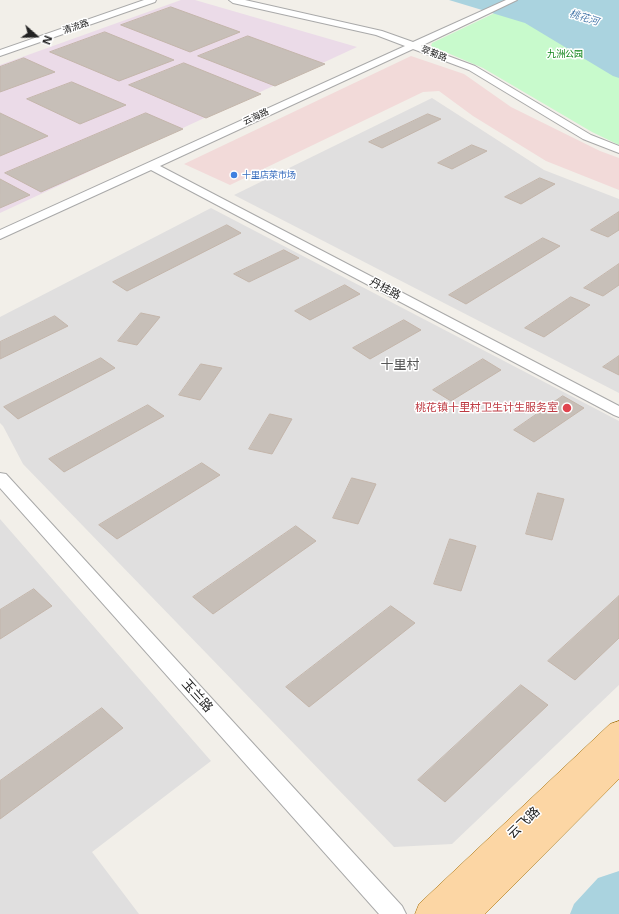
<!DOCTYPE html>
<meta charset="utf-8">
<style>
body{margin:0}
#map{position:relative;width:619px;height:914px;overflow:hidden;background:#f2efe9;font-family:"Noto Sans",sans-serif}
canvas{display:block}
.north{position:absolute;left:16px;top:16px;width:40px;height:40px;-webkit-text-stroke:3px #fff;paint-order:stroke;rotate:110deg;font-size:11px;font-weight:700;line-height:16px;text-align:center;color:#222}
.north::after{content:'';display:block;margin:auto;width:14px;height:18px;background:#222;clip-path:polygon(50% 0,100% 100%,50% 72%,0 100%)}
</style>
<div id="map">
<canvas width="619" height="914"></canvas>
<div class="north">N</div>
</div>
<script>
const ctx = document.querySelector('canvas').getContext('2d');
ctx.lineJoin = 'round';
function paint(path, color) {
  ctx.fillStyle = color;
  ctx.fill(path, 'evenodd');
}
function trace(path, color, width, dash) {
  ctx.strokeStyle = color;
  ctx.lineWidth = width;
  ctx.lineCap = dash ? 'butt' : 'round';
  ctx.setLineDash(dash || []);
  ctx.stroke(path);
}
function write(font, color, halo, rows, align = 'center') {
  ctx.font = font + ' "Noto Sans","Noto Sans SC",sans-serif';
  ctx.lineWidth = 3;
  ctx.setLineDash([]);
  ctx.textBaseline = 'middle';
  ctx.strokeStyle = halo;
  ctx.fillStyle = color;
  for (const [text, x, y, turn = 0] of rows) {
    ctx.save();
    ctx.translate(x, y);
    ctx.rotate((+turn || 0) * Math.PI / 180);
    ctx.textAlign = isNaN(turn) ? turn : align;
    if (halo) ctx.strokeText(text, 0, 0);
    ctx.fillText(text, 0, 0);
    ctx.restore();
  }
}
paint(new Path2D(`
 M432 98 544 170 619 199V393L234 195Z
 M211 208 619 421V685L452 844 394 847 23 464 3 426 0 423V317Z
 M0 519 211 761 92 852 139 914H0Z`), '#e0dfdf');
paint(new Path2D(`
 M411 56 464 74 511 107 600 151 619 158V190L546 161 473 116 439 91 423 92 230 185 184 164Z`), '#f2dad9');
paint(new Path2D(`
 M181 0H195L357 47 0 213V65Z`), '#ebdbe8');
paint(new Path2D(`
 M522 0H619V145L592 132 483 68 431 46 432 43Z`), '#c8facc');
paint(new Path2D(`
 M449 0H619V78L613 76 525 23Z
 M619 871V914H570L574 904 598 878Z`), '#aad3df');
const building = new Path2D(`
 M171 7 240 32 190 52 121 25Z
 M105 32 174 60 119 81 50 52Z
 M248 36 325 64 275 86 198 56Z
 M24 58 55 72 0 92V67Z
 M184 63 261 94 206 118 129 85Z
 M72 82 126 105 80 124 27 99Z
 M0 113 48 136 0 156Z
 M146 113 183 129 41 192 5 173Z
 M428 114 441 119 382 148 369 142Z
 M472 145 487 151 452 169 438 163Z
 M540 178 555 184 521 204 505 197Z
 M0 179 30 195 0 208Z
 M619 212V230L608 237 591 230Z
 M227 225 241 233 127 291 113 282Z
 M543 238 560 246 466 304 449 295Z
 M284 250 299 258 249 282 234 274Z
 M619 264V285L603 296 584 288Z
 M345 285 360 294 310 320 295 311Z
 M571 297 590 305 544 337 525 328Z
 M141 313 160 317 137 345 118 341Z
 M55 316 68 326 0 359V342Z
 M404 320 421 330 370 359 353 348Z
 M619 356V375L603 367Z
 M101 358 115 368 18 419 4 407Z
 M483 359 501 370 451 401 433 390Z
 M201 364 222 368 200 400 179 395Z
 M563 396 584 408 534 442 514 430Z
 M148 405 164 416 64 472 49 459Z
 M270 414 292 419 272 454 249 449Z
 M202 463 220 475 117 539 99 525Z
 M352 478 376 484 358 524 333 518Z
 M538 493 564 499 552 540 526 534Z
 M296 526 316 541 213 614 193 597Z
 M450 539 476 546 461 591 434 584Z
 M34 589 52 606 0 639V610Z
 M619 596V638L575 680 548 661Z
 M391 606 415 623 309 707 286 687Z
 M521 685 548 705 445 802 418 780Z
 M102 708 123 728 0 819V781Z`);
paint(building, '#c7bfb8');
trace(building, '#c4b6ab', 1);
const minor = new Path2D(`
 M144 0H156L155 2 0 56V50Z
 M229 0H245L382 31 413 42 506 0H517L421 46 475 66 591 135 619 146V153L583 139 469 70 413 49 160 166 619 406V417L614 415 151 170 0 239V230L405 46 376 35 233 3Z
 M0 473 6 474 402 906 406 914H379L0 488Z`);
const major = new Path2D(`
 M619 721V779L485 914H415L419 904 610 724Z`);
trace(minor, '#a9a9a9', 2);
trace(major, '#a06b00', 1);
paint(minor, '#fff');
paint(major, '#fcd6a4');
for (const [x, y, r, color] of [
 [234,175,4,"#3f7fe0"],
 [567,408,5,"#e0444e"]
]) {
  const dot = new Path2D();
  dot.arc(x, y, r, 0, 2 * Math.PI);
  ctx.fillStyle = color;
  ctx.fill(dot);
  trace(dot, '#fff', 1.5);
}
write('9px', '#222', '#fff', [
 ["清流路",76,27,-19],
 ["翠菊路",434,54,21],
 ["云海路",256,117,-25]
]);
write('9px', '#0c8416', '#fff', [
 ["九洲公园",565,54]
]);
write('9px', '#366cbe', '#fff', [
 ["十里店菜市场",242,175]
], 'left');
write('italic 10px', '#4a7aab', '#fff', [
 ["桃花河",584,18,17]
]);
write('11px', '#222', '#fff', [
 ["丹桂路",385,289,28]
]);
write('11px', '#be3a42', '#fff', [
 ["桃花镇十里村卫生计生服务室",558,408]
], 'right');
write('13px', '#555', '#fff', [
 ["十里村",400,365]
]);
write('13px', '#222', '#fff', [
 ["玉兰路",197,696,48],
 ["云飞路",524,823,-44]
]);
</script>
